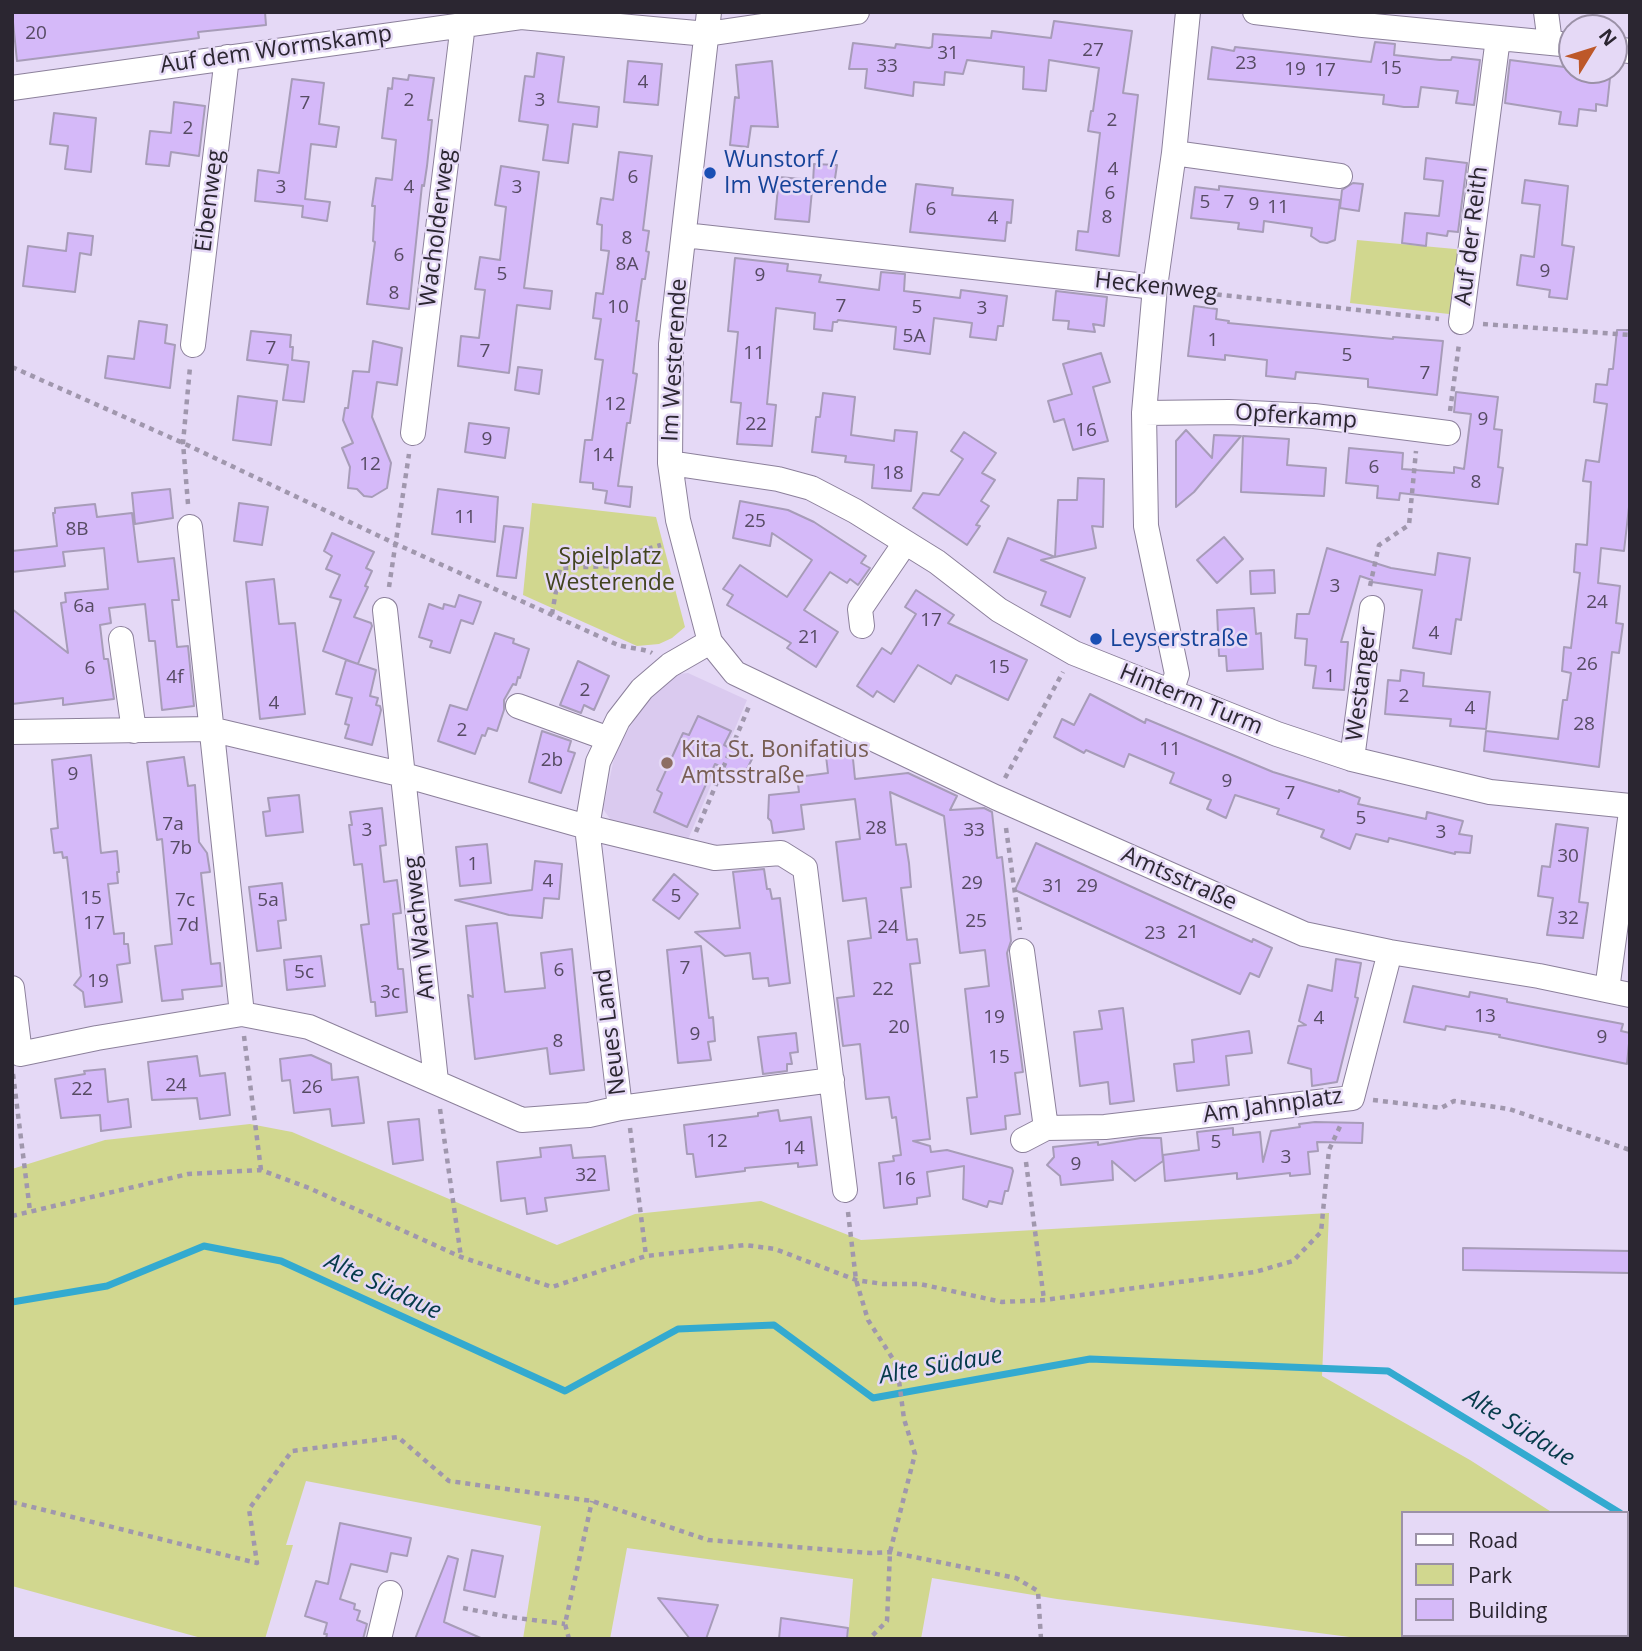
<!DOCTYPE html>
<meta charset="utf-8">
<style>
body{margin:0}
#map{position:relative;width:1642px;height:1651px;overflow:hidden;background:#e5d9f6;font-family:"Open Sans",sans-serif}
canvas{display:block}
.frame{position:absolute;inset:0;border:14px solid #2b2631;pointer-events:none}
.legend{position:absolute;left:1401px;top:1511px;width:228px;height:126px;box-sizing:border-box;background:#e5d9f6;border:2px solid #9b91a7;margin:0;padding:9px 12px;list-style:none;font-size:21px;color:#2b2631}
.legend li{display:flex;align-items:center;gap:14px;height:35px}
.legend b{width:35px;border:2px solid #9b91a7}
.north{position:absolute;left:1558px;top:14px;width:70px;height:70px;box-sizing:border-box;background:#e5d9f6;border:2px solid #9b91a7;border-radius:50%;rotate:52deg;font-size:19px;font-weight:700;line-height:28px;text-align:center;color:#2b2631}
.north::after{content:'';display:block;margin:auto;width:24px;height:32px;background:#bd5829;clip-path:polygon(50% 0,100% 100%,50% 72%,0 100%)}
</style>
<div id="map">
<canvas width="1642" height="1651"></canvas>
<div class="frame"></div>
<ul class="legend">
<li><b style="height:9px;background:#fff"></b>Road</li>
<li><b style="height:19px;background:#d1d78f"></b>Park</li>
<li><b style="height:19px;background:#d5b9f9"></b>Building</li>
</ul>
<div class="north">N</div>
</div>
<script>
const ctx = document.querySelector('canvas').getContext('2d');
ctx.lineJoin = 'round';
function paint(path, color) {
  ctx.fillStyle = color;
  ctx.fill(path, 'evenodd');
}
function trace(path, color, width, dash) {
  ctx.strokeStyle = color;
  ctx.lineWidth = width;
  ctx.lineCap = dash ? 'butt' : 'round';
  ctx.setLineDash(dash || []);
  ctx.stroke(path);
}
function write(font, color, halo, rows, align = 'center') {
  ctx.font = font + ' "Open Sans",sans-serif';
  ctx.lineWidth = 5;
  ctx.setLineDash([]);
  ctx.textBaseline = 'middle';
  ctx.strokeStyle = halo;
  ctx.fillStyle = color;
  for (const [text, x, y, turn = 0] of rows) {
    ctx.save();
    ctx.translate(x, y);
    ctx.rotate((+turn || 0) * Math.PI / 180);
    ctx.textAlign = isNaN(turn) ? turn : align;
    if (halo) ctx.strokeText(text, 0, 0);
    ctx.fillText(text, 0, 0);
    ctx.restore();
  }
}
paint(new Path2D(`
 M688 673 747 700 687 842 613 823 603 809 616 749 649 697 668 675Z`), '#dacaef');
paint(new Path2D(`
 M1357 240 1466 250 1458 315 1350 303Z
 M532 503 656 517 685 627 672 638 659 644 637 646 523 595Z
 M250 1124 292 1132 557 1245 635 1214 761 1201 861 1240 1329 1213 1322 1376 1470 1460 1553 1513H1402V1635H1491L1489 1639H1365L1057 1599 932 1578 921 1639H848L853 1579 627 1548 610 1639H523L541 1526 306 1481 286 1545H293L265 1639H205L12 1586V1169L105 1140Z`), '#d1d78f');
trace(new Path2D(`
 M12 1302 107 1286 204 1246 281 1261 565 1391 678 1329 774 1325 873 1398 1090 1359 1388 1371 1620 1513
 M1626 1517 1630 1519`), '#33aad0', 7);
const building = new Path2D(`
 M12 12H265L266 25 198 32 199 38 17 61Z
 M1054 21 1132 31 1123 93 1138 95 1119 256 1076 250 1078 231 1088 232 1100 133 1088 131 1091 111H1093L1099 68 1049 60 1046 91 1023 89 1024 67 967 60 963 74 945 72 944 85 914 82 913 96 865 88 867 69H849L853 43 895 48 896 44 929 48 932 47 933 34 991 38 992 31 1051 38Z
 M1375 42 1395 44 1394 55 1440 60H1451L1452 57 1480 60 1474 105 1456 103 1458 91 1421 87 1418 107H1404L1383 104 1384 95 1208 79 1212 47 1234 51 1235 47 1371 62Z
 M537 53 564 57 558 102 599 107 597 127 573 124 568 163 543 160 548 125 519 121 525 76 534 77Z
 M1510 60 1572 68V70H1588V75L1610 78 1607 106 1596 104V111L1579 109 1577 126 1559 124 1561 112 1505 103Z
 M628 61 662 64 658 105 624 102Z
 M772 61 778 127 751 126 748 147 730 145 735 97 739 98 736 65Z
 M409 75 434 78 428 120H432L427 166 424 186 422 185 409 309 367 304 375 242 373 241 375 206H372L376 178 392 180 396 140 382 138 388 88 392 89 393 78 408 80Z
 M292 79 324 83 319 124 339 127 336 147 311 144 305 199 330 202 327 221 302 217 303 206 255 201 258 170 279 173Z
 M174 102 205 106 199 156 171 152 169 166 146 164 150 131 171 133Z
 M54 113 96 118 91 172 65 169 68 146 50 144Z
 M619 152 652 156 643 230 649 231 646 251 649 252 645 279H642L636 321H639L633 373 637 374 630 423H627L618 486 632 487 630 507 605 503 607 491 593 489V483L580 482 585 440H592L603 360 595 359 601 319 593 318 596 293 603 294 609 251 601 250 602 225 597 224 601 198 613 200Z
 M1426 158 1467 163 1458 232 1448 231 1447 236 1427 233 1426 246 1402 243 1405 213 1439 216 1443 181 1424 179Z
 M814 164 837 165 834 185 813 183Z
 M501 166 539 172 524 288 552 291 550 309 517 305 509 373 458 366 461 336 479 338 485 290 475 289 480 257 500 260 506 207 495 205Z
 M779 177 813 180 809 222 775 219Z
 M1525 180 1568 186 1562 245 1574 247 1567 299 1549 297 1550 290 1517 285 1521 255 1534 257 1540 205 1522 203Z
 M1353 183 1363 184 1359 211 1340 208 1342 190Z
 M916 184 953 188 952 195 1013 200 1011 223 1007 222 1005 241 910 232Z
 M1219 186 1340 200 1335 240 1327 243 1320 242 1311 236 1312 228 1264 221 1263 232 1238 229 1239 223 1191 218 1195 187 1219 190Z
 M68 233 93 236 91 255 80 253 75 292 23 286 28 246 66 251Z
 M735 258 788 264 787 271 821 275 819 282 879 290 881 272 905 274 904 291 960 298 961 290 1007 296 1003 326H998L996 340 970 337 972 323 934 318 930 354 894 349 896 327 838 320 837 322H833L832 331 814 329 815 313 776 308 767 404 776 405 772 446 737 444 741 403 731 402 738 332 728 331Z
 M1056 291 1107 297 1104 326 1093 324 1095 332 1068 329 1069 321 1053 320Z
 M1194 306 1217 309 1216 319 1229 321 1228 323 1393 339V337L1443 341 1437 395 1368 387V379L1296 372 1295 379 1266 376 1267 360 1225 355V360L1188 356Z
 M139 321 167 325 165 343 175 345 170 388 105 378 108 356 134 359Z
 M1617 330H1630V498L1624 551 1601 548 1598 583 1620 586 1616 623 1623 624 1619 653 1612 652 1599 767 1484 751 1486 731 1558 739 1563 700H1567L1571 673 1562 671 1564 647 1571 648 1580 573 1574 572 1576 544 1587 545 1591 482 1583 481 1586 460 1599 462 1607 404 1594 402 1596 384 1607 385 1609 369H1613Z
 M251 331 291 335 290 347H293L292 360 309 362 304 402 283 400 288 365 247 360Z
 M373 341 402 348 397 385 377 382 372 417 391 463 387 488 372 497 364 496 357 489 348 488 350 467 342 448 353 443 343 420 345 408H348L353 371 369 372Z
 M1101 353 1110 382 1093 387 1108 441 1073 450 1064 419 1054 422 1048 401 1072 394 1063 364Z
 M518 367 542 370 539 394 515 390Z
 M1456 392 1498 397 1494 429 1502 430 1498 467 1503 468 1498 504 1400 493 1399 500 1377 498 1378 486 1346 483 1349 448 1403 453 1402 469 1454 473V467L1464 469 1471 414 1454 412Z
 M823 393 855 397 851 435 894 441 895 430 917 432 911 491 872 488 874 465 845 462 846 456 812 452 816 417H820Z
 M238 396 277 401 271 445 233 440Z
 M469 423 509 428 505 458 465 452Z
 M1186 430 1212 458 1214 435 1241 436 1194 492 1176 507V441Z
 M964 432 996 453 982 473 995 480 981 501 989 506 976 525 980 526 967 545 913 508 923 493 939 495 963 459 951 451Z
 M1243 436 1289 439 1287 465 1326 468 1324 496 1241 492Z
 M1078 478 1104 479 1103 527 1092 526 1096 548 1041 560 1085 578 1070 617 1041 605 1046 592 994 572 1008 538 1055 557 1058 500H1077Z
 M170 489 173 518 135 524 132 493Z
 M438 489 498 497 495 542 432 534Z
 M740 501 788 510 814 522 866 556 861 563 870 568 858 585 850 579 847 583 830 572 804 610 838 632 816 667 787 648 791 643 727 605 733 595 723 589 740 565 787 597 812 560 772 533 770 546 733 538Z
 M239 503 268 507 262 545 234 541Z
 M95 504 97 517 132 513 138 562 174 558 179 600H172L177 647 188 646 194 706 162 710 155 641H149L145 604 109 608 111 623 100 625 104 659H108L114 699 63 705V698L12 704V609L68 653 61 603 66 602 65 593 108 589 104 548 63 552 65 566 12 572V551L57 546 53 513H55V508Z
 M504 526 523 528 516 578 497 576Z
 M332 533 374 552 366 568 372 571 365 586 368 587 354 617 371 623 372 626 358 664 323 651 341 600 330 597 340 575 326 569 332 556 324 551Z
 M1224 537 1243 559 1217 583 1197 560Z
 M1327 548 1391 568 1435 575 1438 553 1470 558 1461 620 1456 619 1451 654 1413 648 1422 590 1372 582V580L1360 576 1341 642H1348L1344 690 1313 688 1316 666 1305 665 1307 639 1295 638 1297 614H1309Z
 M1274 570 1275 593 1251 594 1250 571Z
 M274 579 279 624 295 623 305 714 260 719 246 582Z
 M916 590 954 615 948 623 1027 660 1008 700 956 675 951 684 918 665 894 702 877 691 873 697 857 686 882 648 891 654 916 614 905 607Z
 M459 595 481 602 473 624 461 620 450 653 430 647 432 641 419 637 429 604 443 609 444 604 455 607Z
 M1254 608 1256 634 1261 633 1263 669 1227 671 1226 656H1219L1217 610Z
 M495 633 514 639 513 643 529 649 520 678 518 677 516 685 513 684 504 700V710L497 731 488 728 485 736 482 735 475 754 438 741 450 705 467 710Z
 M346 660 376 670 370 696 378 698 376 705 380 706 381 710 372 745 345 738 349 725 345 724 352 698 336 694Z
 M578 661 609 676 594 710 584 705 581 713 560 705Z
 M1401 670 1424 673 1423 686 1490 692 1486 729 1450 726 1451 719 1385 714 1388 680 1400 681Z
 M1090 694 1145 723 1146 719 1273 772 1339 792V790L1360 798 1358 804 1426 819 1427 812 1463 821 1459 834 1472 836 1470 853 1455 852V854L1389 838 1388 842 1356 834 1350 849 1321 837 1324 830 1277 814 1279 809 1235 795 1226 818 1207 809 1211 800 1170 783 1174 773 1129 754 1124 767 1086 750 1084 753 1054 737 1062 719 1074 725Z
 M698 716 731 731 724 745 752 759 743 777 715 764 687 827 654 812 662 793 657 790 683 733 689 735Z
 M542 731 571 741 568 751 575 753 561 793 529 782Z
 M841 753 853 759 855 779 908 773 957 796 950 810 984 808 992 812 997 858 1002 857 1011 941 1007 953 1023 1072 1015 1073 1020 1114 1005 1116 1006 1129 971 1134 967 1098 977 1097 965 989 989 986 985 950 960 953 944 816 890 792 896 845 906 844 909 863 911 887 901 888 907 940 917 939 920 963 910 964 930 1139 913 1141 930 1146 931 1152 947 1150 1012 1168 1013 1171 1008 1191H1005L1002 1204 989 1201 987 1207 963 1199 964 1166 927 1172 930 1196 917 1198V1204L884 1208 879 1163 894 1161 893 1156 901 1155 896 1117 892 1118 889 1097 866 1099 860 1044 843 1046 837 998 854 996 848 941 871 938 866 898 843 901 838 859 836 842 860 839 855 799 801 805 804 829 773 833 771 821 768 818 769 795 799 792 797 777 828 773 826 756Z
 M91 755 101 853 117 851 119 872H117L118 883 108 884 114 934 124 933V944H128L130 963 117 965 122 1002 85 1007 83 992 74 985 81 976 67 857 63 858 62 852 54 853 51 829 58 828 52 760Z
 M184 757 188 786 195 785 199 842 207 853 210 872 201 873 211 964 220 963 222 986 182 990 183 999 162 1001 155 946 172 944 162 839 157 840 147 762Z
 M299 795 303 832 266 836 263 812 270 811 268 798Z
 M382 808 386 845 380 846 384 882 397 880 401 913 393 914 398 969H403L407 1012 376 1016 375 1002H371L361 925 369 924 362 864 354 865 349 825H352L350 812Z
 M1556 824 1588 828 1579 902 1588 903 1583 938 1547 935 1553 898 1538 896 1542 866 1550 867Z
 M1036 843 1252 942 1253 939 1272 948 1259 977 1250 973 1240 994 1015 890Z
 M487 844 491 883 460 886 456 847Z
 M535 861 562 864 559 899 544 898 542 918 509 915 455 900 532 890Z
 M764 869 767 889H770L772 899 780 898 790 983 769 986 768 978 753 979 750 953 725 956 695 932 740 928 733 872Z
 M674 874 698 894 679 919 653 900Z
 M282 883 286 920 278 921 281 948 257 951 249 887Z
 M497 923 505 992 545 988 541 953 572 949 584 1070 550 1074 547 1048 475 1059 468 995 473 997 466 926Z
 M701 946 709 1018 713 1017 715 1041 708 1042 711 1060 678 1063 667 950Z
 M321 956 325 986 287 990 284 960Z
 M1336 959 1361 963 1355 997 1358 998 1337 1082 1312 1086 1311 1069 1288 1063 1298 1026 1306 1025 1299 1021 1308 985 1332 991Z
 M1413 986 1469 997 1470 992 1507 999V1002L1623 1024 1621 1031 1630 1033 1627 1064 1499 1037 1500 1035 1446 1026 1445 1030 1404 1022Z
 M1123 1008 1134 1101 1110 1104 1108 1082 1080 1086 1074 1032 1102 1029 1099 1011Z
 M1249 1031 1252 1053 1226 1056 1229 1085 1177 1091 1174 1064 1194 1062 1192 1040Z
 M796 1033 798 1052 790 1053 792 1064H787V1071L763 1074 758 1037Z
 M311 1055 331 1064 332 1080 358 1077 364 1123 332 1126 330 1109 294 1113 290 1080 282 1081 280 1059Z
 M197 1056 200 1076 225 1073 230 1115 200 1119 197 1098 152 1100 148 1062Z
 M105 1069 108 1102 128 1099 131 1127 101 1131 100 1115 61 1118 55 1079 85 1074 84 1071Z
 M778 1110 780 1121 811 1117 817 1165 798 1167V1163L745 1168V1171L696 1177 693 1154H687L684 1125 758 1116V1113Z
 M419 1119 423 1160 393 1164 388 1122Z
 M1315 1122 1363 1123 1362 1143 1317 1142 1318 1151 1308 1152 1310 1174 1290 1176V1173L1237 1179V1173L1165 1181 1163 1155 1199 1150 1197 1132 1233 1128V1135L1260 1132 1263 1162 1271 1131 1300 1127 1299 1124Z
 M1141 1138H1161L1163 1161 1135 1181 1112 1161 1113 1180 1061 1185 1060 1176 1047 1165 1054 1157 1053 1147 1098 1142V1145Z
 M571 1145 573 1158 605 1156 609 1190 545 1198 547 1211 527 1214 525 1198 501 1201 497 1162 541 1157 540 1148Z
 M1463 1248 1630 1251V1273L1463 1270Z
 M340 1523 411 1538 407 1556 391 1553 387 1572 351 1564 340 1599 355 1604 354 1609 360 1611 357 1620 367 1624 363 1639H326L327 1634H324L327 1623 305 1616 316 1581 328 1584Z
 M472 1550 503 1556 495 1597 464 1590Z
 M448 1556 458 1559 444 1622 483 1639H415Z
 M658 1598 718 1605 706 1639H690Z
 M781 1618 848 1628 847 1639H779Z`);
paint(building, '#d5b9f9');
trace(building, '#a79cb8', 2);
const minor = new Path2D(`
 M709 12 671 344 670 463 678 520 710 642 735 673 995 797 1304 934 1390 952 1539 976 1630 995
 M1255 12 1363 25 1572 45
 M1546 12 1550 43
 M1614 49 1630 51
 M12 88 521 17 707 34 857 12
 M1174 153 1340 176
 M684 235 1155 287
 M1461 322 1498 38
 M193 345 227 57
 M1144 413 1229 412 1314 416 1448 433
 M413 433 463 24
 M670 463 778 479 811 488 855 511 937 562 999 610 1074 653 1277 734 1352 759 1490 792 1630 806
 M190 527 242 1014
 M385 610 436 1081
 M862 626 860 609 905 543
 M121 639 134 731
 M710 642 670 665 642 689 618 720 598 762 587 827 620 1108 832 1080
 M1171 692 1177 674 1146 526 1144 413 1155 287 1174 153 1188 12
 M518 706 609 739
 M12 732 210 729 404 775 587 827 715 858 781 853 805 868 845 1190
 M1352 759 1372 608
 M1022 951 1046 1128 1105 1127 1352 1098 1390 952
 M12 988 20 1054 97 1038 242 1014 309 1027 522 1120 589 1115 620 1108
 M1607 990 1630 819
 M1023 1140 1046 1128
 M379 1639 390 1593`);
trace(minor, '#8c809b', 26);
trace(new Path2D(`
 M1177 290 1439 319
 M1483 324 1630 335
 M12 367 183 443 396 544 618 645C628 648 646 649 652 653
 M1450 411 1459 344
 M188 504 183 443 190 367
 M1370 586 1379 545 1409 525 1416 451
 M389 587 409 454
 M552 614 560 568 613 566 622 556 661 545
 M1005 778 1063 672
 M1006 828 1020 930
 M696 832 750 704
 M244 1036 261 1170
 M13 1074 30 1211
 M1373 1100 1441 1108 1454 1101 1509 1109 1630 1150
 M440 1109 461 1257
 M630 1128 646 1256
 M1026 1162 1044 1300
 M848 1212 856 1280 868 1320 893 1359 898 1373 904 1419 915 1454 890 1552 887 1621 869 1639
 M12 1216 188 1174 261 1170 309 1188 461 1257 552 1287 646 1256 745 1245 775 1249 856 1280 883 1284H920L1002 1302 1044 1300 1255 1272 1293 1261 1321 1232 1329 1150 1342 1122
 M12 1502 257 1563 249 1509 292 1451 398 1437 449 1481 592 1501 708 1540 870 1553 890 1552 1016 1578 1038 1591 1041 1639
 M463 1608 509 1617 565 1624
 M569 1639 565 1624 592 1501`), '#a097ad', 4.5, [5, 5]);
trace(minor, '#fff', 24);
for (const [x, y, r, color] of [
 [710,173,7,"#1a4fb4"],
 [1096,639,7,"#1a4fb4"],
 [667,763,7,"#8d6e63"]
]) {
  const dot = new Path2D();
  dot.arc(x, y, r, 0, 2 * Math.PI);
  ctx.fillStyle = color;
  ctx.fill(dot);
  trace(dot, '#e5d9f6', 2.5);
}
write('19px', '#564b63', null, [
 ["20",36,34],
 ["27",1093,51],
 ["31",948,54],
 ["23",1246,64],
 ["33",887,67],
 ["15",1391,69],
 ["19",1295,70],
 ["17",1325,71],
 ["4",643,83],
 ["2",409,101],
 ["3",540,101],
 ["7",305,104],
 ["2",1112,121],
 ["2",188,129],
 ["4",1113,170],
 ["6",633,178],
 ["3",281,188],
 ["4",409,188],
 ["3",517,188],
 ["6",1110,194],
 ["5",1205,203],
 ["7",1229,203],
 ["9",1254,205],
 ["11",1278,208],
 ["6",931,210],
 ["8",1107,218],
 ["4",993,219],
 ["8",627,239],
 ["6",399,256],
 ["8A",627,265],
 ["9",1545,272],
 ["5",502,275],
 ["9",760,276],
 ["8",394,294],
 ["7",841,307],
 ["10",618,308],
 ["5",917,308],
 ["3",982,309],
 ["5A",914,337],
 ["1",1213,341],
 ["7",271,349],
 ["7",485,352],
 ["11",754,354],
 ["5",1347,356],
 ["7",1425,374],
 ["12",615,405],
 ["9",1483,420],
 ["22",756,425],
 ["16",1086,431],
 ["9",487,440],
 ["14",603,456],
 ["12",370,465],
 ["6",1374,468],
 ["18",893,474],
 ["8",1476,483],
 ["11",465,518],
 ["25",755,522],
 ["8B",77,530],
 ["3",1335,587],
 ["24",1597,603],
 ["6a",84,607],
 ["17",931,621],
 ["4",1434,634],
 ["21",809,638],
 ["26",1587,665],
 ["15",999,668],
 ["6",90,669],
 ["1",1330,677],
 ["4f",175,678],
 ["2",585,691],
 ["2",1404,697],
 ["4",274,704],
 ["4",1470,709],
 ["28",1584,725],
 ["2",462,731],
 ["11",1170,750],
 ["2b",552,761],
 ["9",73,775],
 ["9",1227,782],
 ["7",1290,794],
 ["5",1361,819],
 ["7a",173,825],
 ["28",876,829],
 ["3",367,831],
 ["33",974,831],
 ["3",1441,833],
 ["7b",181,849],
 ["30",1568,857],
 ["1",473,865],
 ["4",548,882],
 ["29",972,884],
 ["31",1053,887],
 ["29",1087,887],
 ["5",676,897],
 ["15",91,899],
 ["7c",185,901],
 ["5a",268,901],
 ["32",1568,919],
 ["25",976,922],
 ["17",94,924],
 ["7d",188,926],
 ["24",888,928],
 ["21",1188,933],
 ["23",1155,934],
 ["7",685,969],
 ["6",559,971],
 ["5c",304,973],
 ["19",98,982],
 ["22",883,990],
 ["3c",390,993],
 ["13",1485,1017],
 ["19",994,1018],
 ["4",1319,1019],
 ["20",899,1028],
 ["9",695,1035],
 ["9",1602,1038],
 ["8",558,1042],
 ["15",999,1058],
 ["24",176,1086],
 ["26",312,1088],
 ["22",82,1090],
 ["12",717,1142],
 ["5",1216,1143],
 ["14",794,1149],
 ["3",1286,1158],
 ["9",1076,1165],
 ["32",586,1176],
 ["16",905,1180]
]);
write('23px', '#2b2631', '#e5d9f6', [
 ["Auf dem Wormskamp",276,50,-8],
 ["Eibenweg",210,201,-83],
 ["Wacholderweg",438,228,-83],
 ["Auf der Reith",1472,236,-83],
 ["Heckenweg",1156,287,6],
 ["Im Westerende",675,360,-87],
 ["Opferkamp",1296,417,4],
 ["Westanger",1362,684,-83],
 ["Hinterm Turm",1191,700,22],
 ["Amtsstraße",1179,879,24],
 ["Am Wachweg",420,928,-96],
 ["Neues Land",611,1032,-97],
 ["Am Jahnplatz",1273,1106,-8]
]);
write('23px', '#164399', '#e5d9f6', [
 ["Wunstorf /",724,160],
 ["Im Westerende",724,186],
 ["Leyserstraße",1110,639]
], 'left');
write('23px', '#42441e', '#e5d9f6', [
 ["Spielplatz",610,557],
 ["Westerende",610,583]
]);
write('23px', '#785e54', '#e5d9f6', [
 ["Kita St. Bonifatius",681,750],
 ["Amtsstraße",681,776]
], 'left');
write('italic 24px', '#053a4a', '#e5d9f6', [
 ["Alte Südaue",383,1287,25],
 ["Alte Südaue",941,1366,-10],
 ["Alte Südaue",1519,1428,32]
]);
</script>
